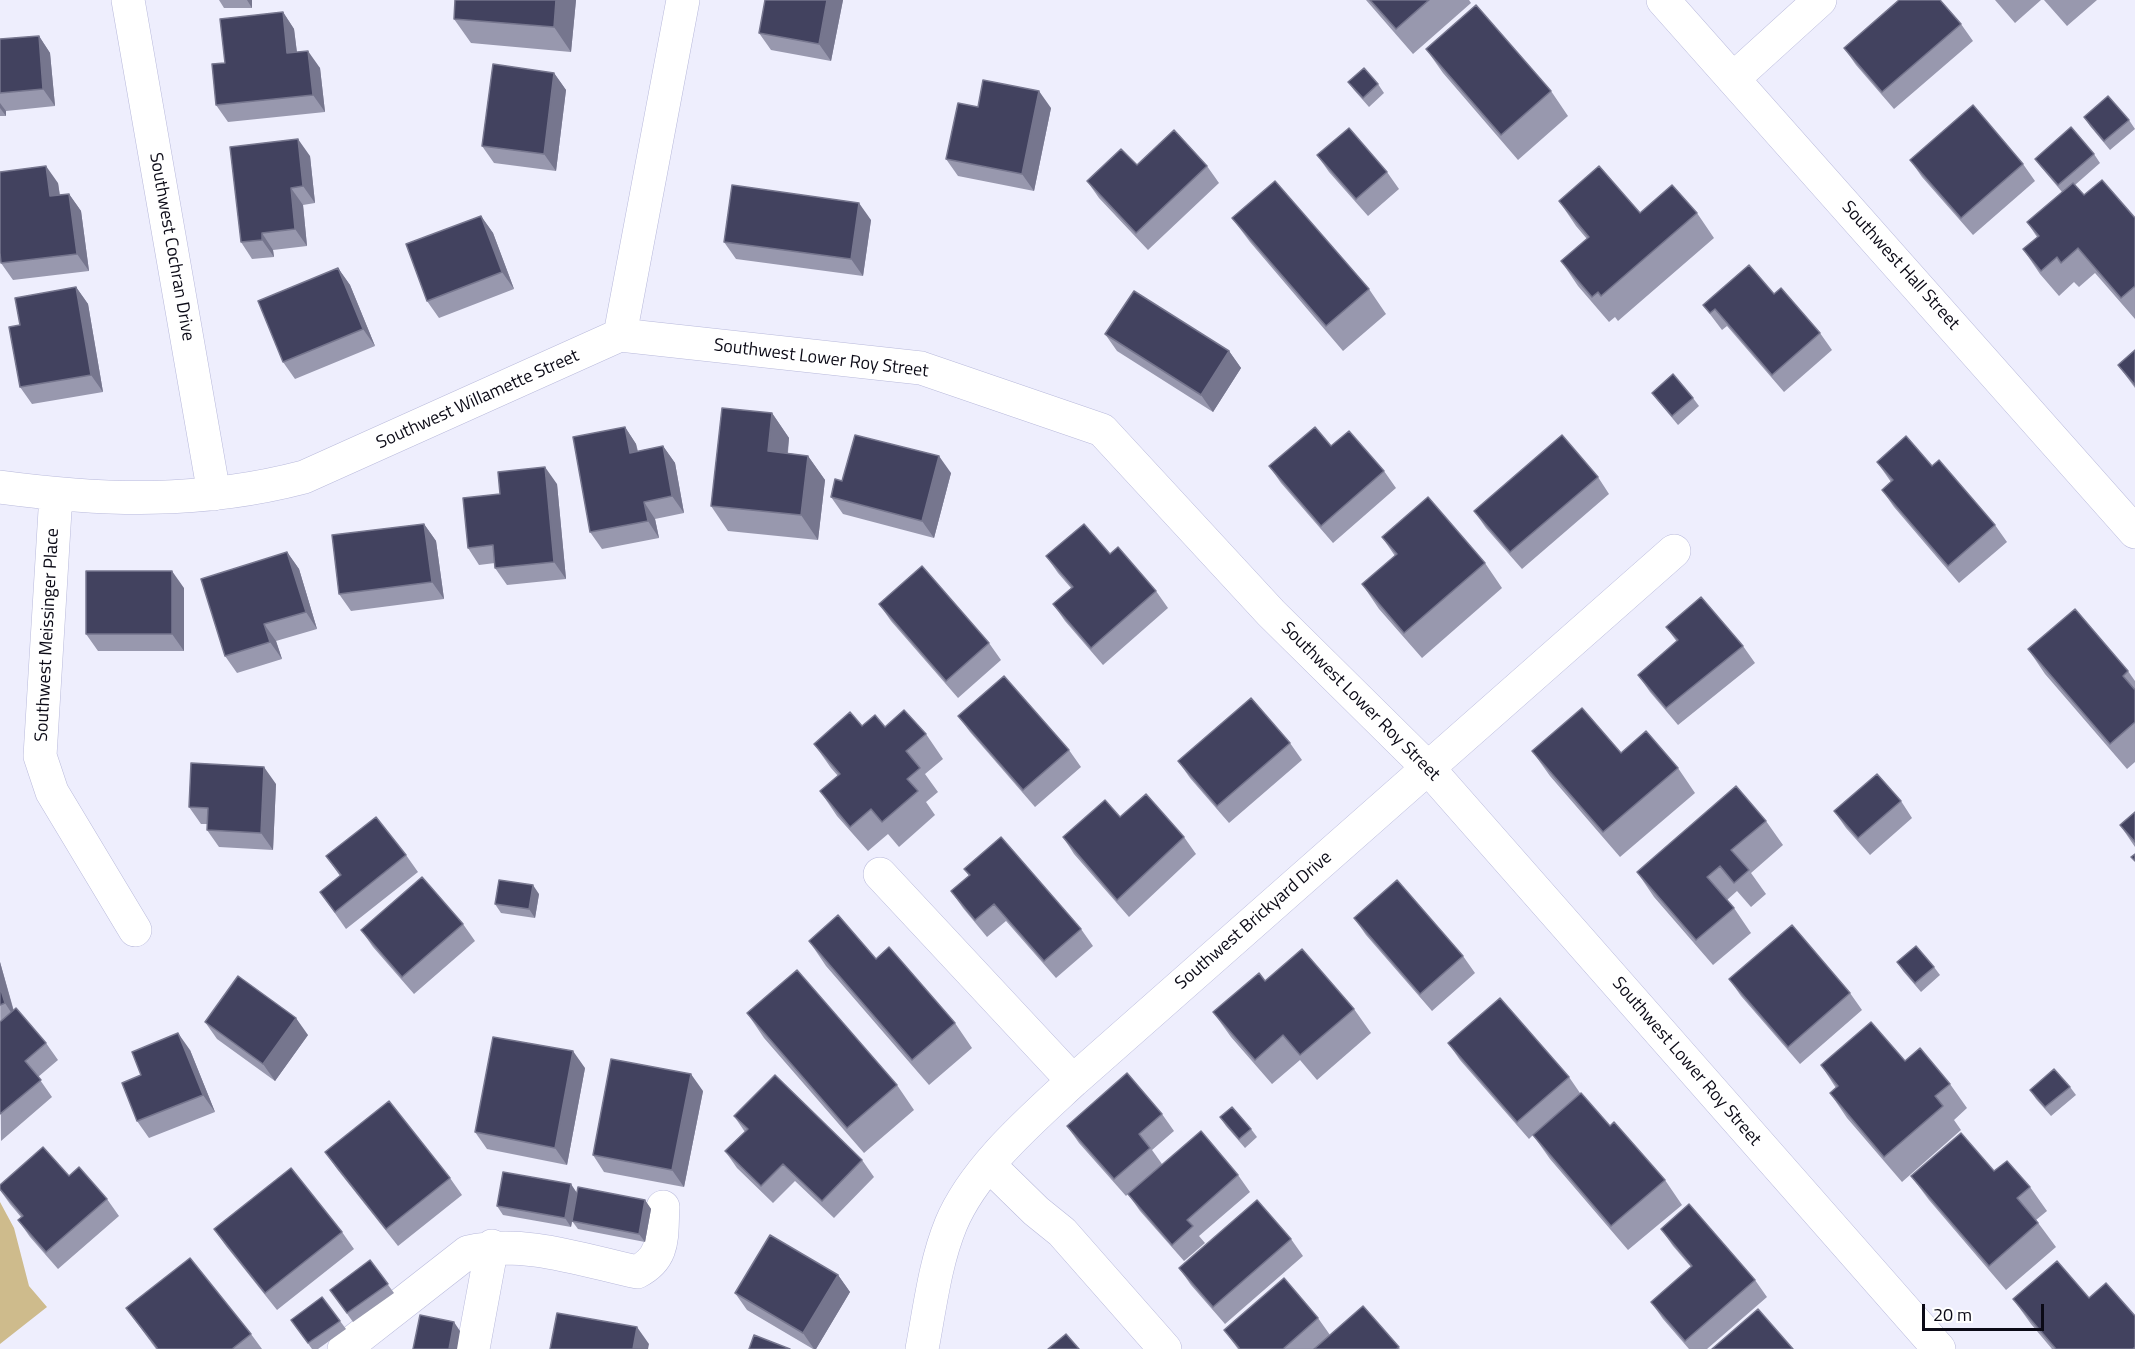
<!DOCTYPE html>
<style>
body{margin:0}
#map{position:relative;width:2135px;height:1349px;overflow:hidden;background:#eeeefd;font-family:"Titillium Web",sans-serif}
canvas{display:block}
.scale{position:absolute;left:1922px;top:1304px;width:122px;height:27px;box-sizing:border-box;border:3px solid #0b0a16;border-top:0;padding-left:8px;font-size:18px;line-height:21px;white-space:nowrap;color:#0b0a16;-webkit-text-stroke:4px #fff;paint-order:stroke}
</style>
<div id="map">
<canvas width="2135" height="1349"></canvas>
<div class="scale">20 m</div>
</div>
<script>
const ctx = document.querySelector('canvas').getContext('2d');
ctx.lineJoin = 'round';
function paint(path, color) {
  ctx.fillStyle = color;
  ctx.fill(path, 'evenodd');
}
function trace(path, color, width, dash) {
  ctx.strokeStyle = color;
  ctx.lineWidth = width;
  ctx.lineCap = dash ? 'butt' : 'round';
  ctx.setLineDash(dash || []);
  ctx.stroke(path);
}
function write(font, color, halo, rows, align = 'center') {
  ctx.font = font + ' "Titillium Web",sans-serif';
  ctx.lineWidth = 6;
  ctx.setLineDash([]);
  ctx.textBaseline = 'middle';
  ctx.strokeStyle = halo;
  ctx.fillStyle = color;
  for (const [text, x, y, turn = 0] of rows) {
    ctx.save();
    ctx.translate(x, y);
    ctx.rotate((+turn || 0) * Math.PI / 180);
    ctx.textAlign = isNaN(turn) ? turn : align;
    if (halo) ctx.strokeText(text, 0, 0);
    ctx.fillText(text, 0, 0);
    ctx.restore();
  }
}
paint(new Path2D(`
 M0 1202 14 1228 29 1286 47 1307 0 1344Z`), '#cebb8c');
const minor = new Path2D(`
 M128 0 214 494
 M1663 0 2135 532
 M1733 79 1820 0
 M620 335 921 368 1102 430 1271 613 1428 768 1939 1349
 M0 487C105 501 201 504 304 477L620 335 683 0
 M56 494 40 756 52 792 135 930
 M880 874 1073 1081
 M990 1166 1036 1211 1062 1232 1165 1349
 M344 1349 468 1252C523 1239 582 1260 637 1272 666 1257 661 1236 663 1207
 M473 1349 492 1246
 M922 1349C930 1307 935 1263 951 1224 974 1169 1030 1121 1073 1081L1674 551`);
trace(minor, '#b8b9db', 34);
trace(minor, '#fff', 33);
paint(new Path2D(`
 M219 0H252V8H224Z
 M576 0 571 52 471 43 454 19Z
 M765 0H843L831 61 771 50 759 33Z
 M1366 0H1469L1471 3 1413 54Z
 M1995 0H2041L2015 23Z
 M2044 0H2097L2067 26Z
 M283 12 294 29 297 52 320 68 325 112 228 122 216 105 225 63Z
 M1961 24 1973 41 1894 109 1856 65 1844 48Z
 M39 36 50 53 55 106 6 111V116H0V39Z
 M1426 49 1551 91 1568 116 1518 160 1443 73Z
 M554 73 566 90 556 171 494 163 482 146Z
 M1348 82 1378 84 1384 93 1369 107 1354 90Z
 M1051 108 1034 191 958 176 946 159Z
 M2084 117 2129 120 2135 129 2110 150 2090 126Z
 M2094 154 2100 163 2075 185 2084 195 2135 218V319L2095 273 2079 287 2074 282 2059 296 2040 274 2023 249 2037 237 2027 222 2062 192 2041 167 2035 159Z
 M1317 155 1387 172 1399 189 1368 216 1329 172Z
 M310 156 315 203 303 205 307 246 273 250 274 257 252 259 241 242Z
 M1910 160 2023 164 2035 181 1973 235 1922 177Z
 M1137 165 1207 166 1219 183 1148 250 1099 198 1087 181Z
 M58 183 60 195 69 194 81 211 89 271 13 280 1 263Z
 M1559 201 1640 213H1697L1714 238 1618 321 1615 317 1609 322 1578 286 1561 261 1587 239 1576 226Z
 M481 216 493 233 514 289 439 318 427 301Z
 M1232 218 1369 289 1386 314 1343 351 1250 242Z
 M871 220 863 276 736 259 724 242Z
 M338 268 350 285 375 346 295 379 283 362Z
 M76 287 88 304 103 392 32 404 20 387Z
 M1703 305 1820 333 1832 350 1784 392 1727 326 1722 330Z
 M1105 334 1229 351 1241 368 1213 412 1117 351Z
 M2135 350V388L2118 365Z
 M1652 393 1693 398 1699 406 1678 425 1658 401Z
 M772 413 789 438 788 453 808 456 825 480 818 540 728 531 711 506Z
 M625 427 636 444 638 451 663 446 675 463 684 513 655 519 659 538 602 549 590 532Z
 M1331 446 1384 471 1396 488 1333 543 1281 483 1269 466Z
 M1877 462 1932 466 1995 525 2007 542 1959 583 1894 507 1882 490 1891 482Z
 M951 473 934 538 843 514 831 497 842 481Z
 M1598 477 1609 494 1522 569 1486 528 1474 511Z
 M557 484 566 579 507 585 495 568V563L479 565 468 548 500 494Z
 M424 524 436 541 444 599 351 611 339 594Z
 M1382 537 1485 563 1502 588 1422 658 1379 609 1362 584 1395 556Z
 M287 552 299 569 317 629 276 641 282 659 237 673 225 656Z
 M1110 554 1156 591 1168 608 1103 665 1065 621 1053 604 1071 588 1058 573 1046 556Z
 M184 588V651H98L86 634Z
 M879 604 989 643 1001 660 958 698 891 621Z
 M1666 627 1743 646 1755 663 1678 725 1650 692 1638 675 1677 642Z
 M2028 649 2128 671 2135 681V762L2127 769 2045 674Z
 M958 716 1069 750 1081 767 1035 807 970 732Z
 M862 726 926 734 943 759 925 774 938 792 926 802 935 815 899 847 888 834 868 851 837 816 820 791 838 776 831 768 814 744Z
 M1290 743 1302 760 1229 823 1190 778 1178 761Z
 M1532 751 1621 753 1678 768 1695 793 1620 857 1550 776Z
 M276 784 273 850 219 847 207 830V824H201L189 807Z
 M1901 801 1912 818 1870 855 1846 828 1834 811Z
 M2135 812V847L2120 825Z
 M1120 817 1184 837 1196 854 1129 917 1074 854 1063 837Z
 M1766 821 1783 845 1751 873 1766 894 1751 907 1737 891 1727 900 1734 908 1751 933 1713 965 1654 897 1637 872Z
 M406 855 418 872 346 929 320 892 340 876 326 856Z
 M964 869 1081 929 1093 946 1056 978 1006 921 987 937 963 908 951 891 969 876Z
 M539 894 535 918 501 913 495 904Z
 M1354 918 1463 956 1475 973 1432 1011 1366 935Z
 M463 924 475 941 414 994 373 947 361 930Z
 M809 941 876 959 955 1023 972 1048 929 1085 826 966Z
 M0 962 14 1011 46 1043 58 1060 38 1077 52 1097 1 1141Z
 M1897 962 1934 967 1940 975 1921 992 1903 971Z
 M1729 979 1850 993 1862 1010 1800 1064 1741 996Z
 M1265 981 1354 1009 1371 1033 1317 1080 1300 1060 1272 1084 1231 1037 1213 1012Z
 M747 1013 897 1085 914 1110 864 1153 764 1038Z
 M205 1022 308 1035 275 1081 217 1039Z
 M1448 1043 1569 1077 1580 1093 1610 1126 1665 1180 1682 1205 1628 1250 1550 1159 1533 1135 1529 1139 1460 1060Z
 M190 1050 215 1112 149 1138 137 1121 141 1075Z
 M1905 1061 1950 1084 1967 1108 1954 1120 1961 1130 1902 1182 1847 1118 1830 1093 1836 1088 1821 1065Z
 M585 1068 567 1165 487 1149 475 1132Z
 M2070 1087 2076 1095 2051 1116 2036 1099 2030 1090Z
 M703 1091 684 1187 604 1172 593 1155Z
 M1162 1114 1174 1131 1152 1150 1162 1164 1238 1175 1250 1192 1199 1236 1205 1243 1184 1261 1140 1211 1128 1194 1126 1196 1079 1143 1067 1126Z
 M734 1116 862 1160 874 1177 834 1218 795 1181 773 1203 737 1168 725 1151 745 1132Z
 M1220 1117 1251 1129 1257 1137 1245 1148 1226 1126Z
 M325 1152 450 1178 462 1195 398 1246 337 1169Z
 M1994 1171 2030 1187 2047 1211 2036 1220 2056 1247 2006 1290 1929 1200 1911 1176Z
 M69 1176 107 1199 119 1216 58 1269 30 1237 18 1220 21 1217 10 1204 0 1190Z
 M577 1193 571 1227 503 1215 497 1206Z
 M645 1200 651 1209 645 1242 578 1229 572 1221Z
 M214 1229 342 1232 354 1249 277 1310 226 1246Z
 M1661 1229 1755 1280 1767 1297 1707 1349H1689L1663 1319 1651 1302 1691 1267 1673 1246Z
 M1291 1239 1303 1256 1225 1324 1191 1285 1179 1268Z
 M370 1260 394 1293 353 1322 330 1290Z
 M838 1275 850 1292 816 1349H813L747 1310 735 1293Z
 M322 1297 346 1329 318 1349H312L291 1320Z
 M2089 1298 2135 1316V1349H2052L2031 1324 2013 1299Z
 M1363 1306 1400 1349H1238L1224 1330 1318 1318 1330 1335Z
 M126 1308 251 1334 262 1349H156Z`), '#9898ae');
paint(new Path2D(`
 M247 0H252V8Z
 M556 0H576L571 52 554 27Z
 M827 0H843L831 61 819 44Z
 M283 12 294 29 299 70 287 53Z
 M39 36 50 53 55 106 43 89Z
 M308 51 320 68 325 112 313 95Z
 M554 73 566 90 556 171 544 154Z
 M1039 91 1051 108 1034 191 1022 174Z
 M0 103 6 111V116L0 108Z
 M298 139 310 156 315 203 303 186Z
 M46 166 58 183 62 213 50 196Z
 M291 188 303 205 307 246 295 229Z
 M69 194 81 211 89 271 77 254Z
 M859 203 871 220 863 276 851 259Z
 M481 216 493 233 514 289 502 272Z
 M262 233 273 250 274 257 262 240Z
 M338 268 350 285 375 346 363 329Z
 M76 287 88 304 103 392 91 375Z
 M1229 351 1241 368 1213 412 1201 395Z
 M772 413 789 438 785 475 768 451Z
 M625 427 636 444 641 470 630 453Z
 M663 446 675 463 684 513 672 496Z
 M808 456 825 480 818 540 801 515Z
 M939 456 951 473 934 538 922 521Z
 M545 467 557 484 566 579 554 562Z
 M644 502 655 519 659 538 648 521Z
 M424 524 436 541 444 599 432 582Z
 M287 552 299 569 317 629 306 612Z
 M172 571 184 588V651L172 634Z
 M264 624 276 641 282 659 270 642Z
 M264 767 276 784 273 850 261 833Z
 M533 885 539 894 535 918 529 909Z
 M0 962 16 1020 5 1003 0 987Z
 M296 1018 308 1035 275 1081 263 1064Z
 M178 1033 190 1050 215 1112 203 1095Z
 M573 1051 585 1068 567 1165 555 1148Z
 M691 1074 703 1091 684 1187 672 1170Z
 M571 1184 577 1193 571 1227 565 1218Z
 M645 1200 651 1209 645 1242 639 1234Z
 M838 1275 850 1292 816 1349H814L803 1333Z
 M454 1322 460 1331 457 1349H449Z
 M637 1327 649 1344 648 1349H633Z`), '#76768e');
const building = new Path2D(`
 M455 0H556L554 27 454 19Z
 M765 0H827L819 44 759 33Z
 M1370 0H1429L1396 29Z
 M1899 0H1940L1961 24 1882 92 1844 48Z
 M1476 5 1551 91 1501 135 1426 49Z
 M283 12 287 53 308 51 313 95 216 105 212 64 225 63 220 19Z
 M39 36 43 89 0 93V39Z
 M493 64 554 73 544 154 482 146Z
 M1364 68 1378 84 1363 98 1348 82Z
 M983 80 1039 91 1022 174 946 159 958 103 978 107Z
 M2108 96 2129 120 2104 141 2084 117Z
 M1973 105 2023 164 1961 218 1910 160Z
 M2071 127 2094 154 2058 185 2035 159Z
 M1349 128 1387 172 1356 199 1317 155Z
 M1174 130 1207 166 1136 233 1087 181 1121 149 1137 165Z
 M298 139 303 186 291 188 295 229 262 233V240L241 242 230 147Z
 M46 166 50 196 69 194 77 254 1 263 0 253V172Z
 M1599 166 1640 213 1672 185 1697 213 1601 296 1598 292 1592 297 1561 261 1589 237 1559 201Z
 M2102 180 2135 218V286L2121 298 2078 248 2061 263 2057 257 2041 271 2023 249 2039 236 2027 222 2073 183 2084 195Z
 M1275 181 1369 289 1326 326 1232 218Z
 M732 185 859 203 851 259 724 242Z
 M481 216 502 272 427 301 406 244Z
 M1749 265 1774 294 1781 288 1820 333 1772 375 1715 309 1710 313 1703 305Z
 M338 268 363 329 283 362 258 301Z
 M76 287 91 375 20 387 9 327 20 325 15 298Z
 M1134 291 1229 351 1201 395 1105 334Z
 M2135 350V385L2118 365Z
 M1673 374 1693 398 1672 416 1652 393Z
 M722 408 772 413 768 451 808 456 801 515 711 506Z
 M625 427 630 453 663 446 672 496 644 502 648 521 590 532 573 437Z
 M1315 427 1331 446 1349 431 1384 471 1321 526 1269 466Z
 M855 435 939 456 922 521 831 497 835 479 842 481Z
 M1562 435 1598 477 1510 552 1474 511Z
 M1906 436 1932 466 1939 460 1995 525 1948 566 1882 490 1893 480 1877 462Z
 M545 467 554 562 495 568 493 545 468 548 463 498 500 494 498 472Z
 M1428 497 1485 563 1404 633 1362 584 1397 554 1382 537Z
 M424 524 432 582 339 594 332 535Z
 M1084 524 1110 554 1118 547 1156 591 1091 648 1053 604 1073 587 1046 556Z
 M287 552 306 612 264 624 270 642 225 656 201 579Z
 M922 566 989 643 946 681 879 604Z
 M86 571H172V634H86Z
 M1701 597 1743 646 1666 708 1638 675 1678 640 1666 627Z
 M2075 609 2128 671 2123 676 2135 690V722L2110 744 2028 649Z
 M1004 676 1069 750 1023 790 958 716Z
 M1251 698 1290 743 1217 806 1178 761Z
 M1582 708 1621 753 1646 731 1678 768 1603 832 1532 751Z
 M904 710 926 734 906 751 920 768 907 779 918 791 882 822 871 809 850 827 820 791 840 774 814 744 850 712 862 726 875 715 885 727Z
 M191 763 264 767 261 833 207 830 208 808 189 807Z
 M1877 774 1901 801 1858 838 1834 811Z
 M1736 786 1766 821 1731 850 1749 870 1734 883 1720 866 1707 877 1734 908 1696 940 1637 872Z
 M1146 794 1184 837 1117 900 1063 837 1105 800 1120 817Z
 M2135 812V842L2120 825Z
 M376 817 406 855 335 912 320 892 341 875 326 856Z
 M1001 837 1081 929 1044 961 994 904 975 920 951 891 970 875 964 869Z
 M2135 854V861L2131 857Z
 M422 877 463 924 402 977 361 930Z
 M499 880 533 885 529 909 495 904Z
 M1397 880 1463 956 1420 994 1354 918Z
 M838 915 876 959 889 947 955 1023 912 1060 809 941Z
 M1792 925 1850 993 1788 1047 1729 979Z
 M1916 946 1934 967 1915 983 1897 962Z
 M1302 949 1354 1009 1300 1055 1283 1035 1255 1060 1213 1012 1259 973 1265 981Z
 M797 970 897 1085 847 1128 747 1013Z
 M238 976 296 1018 263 1064 205 1022Z
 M0 987 5 1003 0 1005Z
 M1500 998 1569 1077 1517 1122 1448 1043Z
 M16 1008 46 1043 25 1061 41 1080 0 1114V1022Z
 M1871 1022 1905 1061 1920 1048 1950 1084 1935 1096 1943 1106 1884 1157 1830 1093 1838 1086 1821 1065Z
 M178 1033 203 1095 137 1121 122 1083 141 1075 132 1052Z
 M493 1037 573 1051 555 1148 475 1132Z
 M611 1059 691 1074 672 1170 593 1155Z
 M2054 1069 2070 1087 2045 1107 2030 1090Z
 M1127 1073 1162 1114 1139 1134 1150 1148 1114 1179 1067 1126Z
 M775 1075 862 1160 822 1201 783 1164 761 1186 725 1151 748 1129 734 1116Z
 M1581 1093 1610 1126 1614 1122 1665 1180 1611 1226 1533 1135Z
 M389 1101 450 1178 386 1229 325 1152Z
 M1232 1107 1251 1129 1239 1139 1220 1117Z
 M1201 1131 1238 1175 1187 1220 1193 1226 1172 1245 1128 1194Z
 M1961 1133 1994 1171 2007 1161 2030 1187 2017 1198 2038 1223 1989 1266 1911 1176Z
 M43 1147 69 1176 79 1167 107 1199 46 1252 18 1220 23 1216 0 1189V1185Z
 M291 1168 342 1232 265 1293 214 1229Z
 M503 1172 571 1184 565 1218 497 1206Z
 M578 1187 645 1200 639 1234 572 1221Z
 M1257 1200 1291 1239 1213 1307 1179 1268Z
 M1689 1204 1755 1280 1685 1341 1651 1302 1692 1266 1661 1229Z
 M770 1235 838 1275 803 1333 735 1293Z
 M190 1258 251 1334 232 1349H158L126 1308Z
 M370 1260 388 1284 347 1313 330 1290Z
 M2057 1261 2089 1298 2106 1283 2135 1316V1347L2133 1349H2056L2013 1299Z
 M1284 1278 1318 1318 1283 1349H1240L1224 1330Z
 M322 1297 340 1321 308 1343 291 1320Z
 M1363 1306 1399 1347 1396 1349H1314Z
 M1758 1309 1793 1349H1712Z
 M557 1313 637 1327 633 1349H550Z
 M420 1315 454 1322 449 1349H413Z
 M1066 1334 1079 1349H1048Z
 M754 1335 790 1349H749Z`);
paint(building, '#42425f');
trace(building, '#76768e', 1.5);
write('18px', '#0b0a16', '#fff', [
 ["Southwest Cochran Drive",171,247,80],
 ["Southwest Hall Street",1900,266,48],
 ["Southwest Lower Roy Street",821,359,7],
 ["Southwest Willamette Street",478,400,-24],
 ["Southwest Meissinger Place",48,635,-87],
 ["Southwest Lower Roy Street",1360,702,45],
 ["Southwest Brickyard Drive",1254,921,-41],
 ["Southwest Lower Roy Street",1686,1062,49]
]);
</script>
